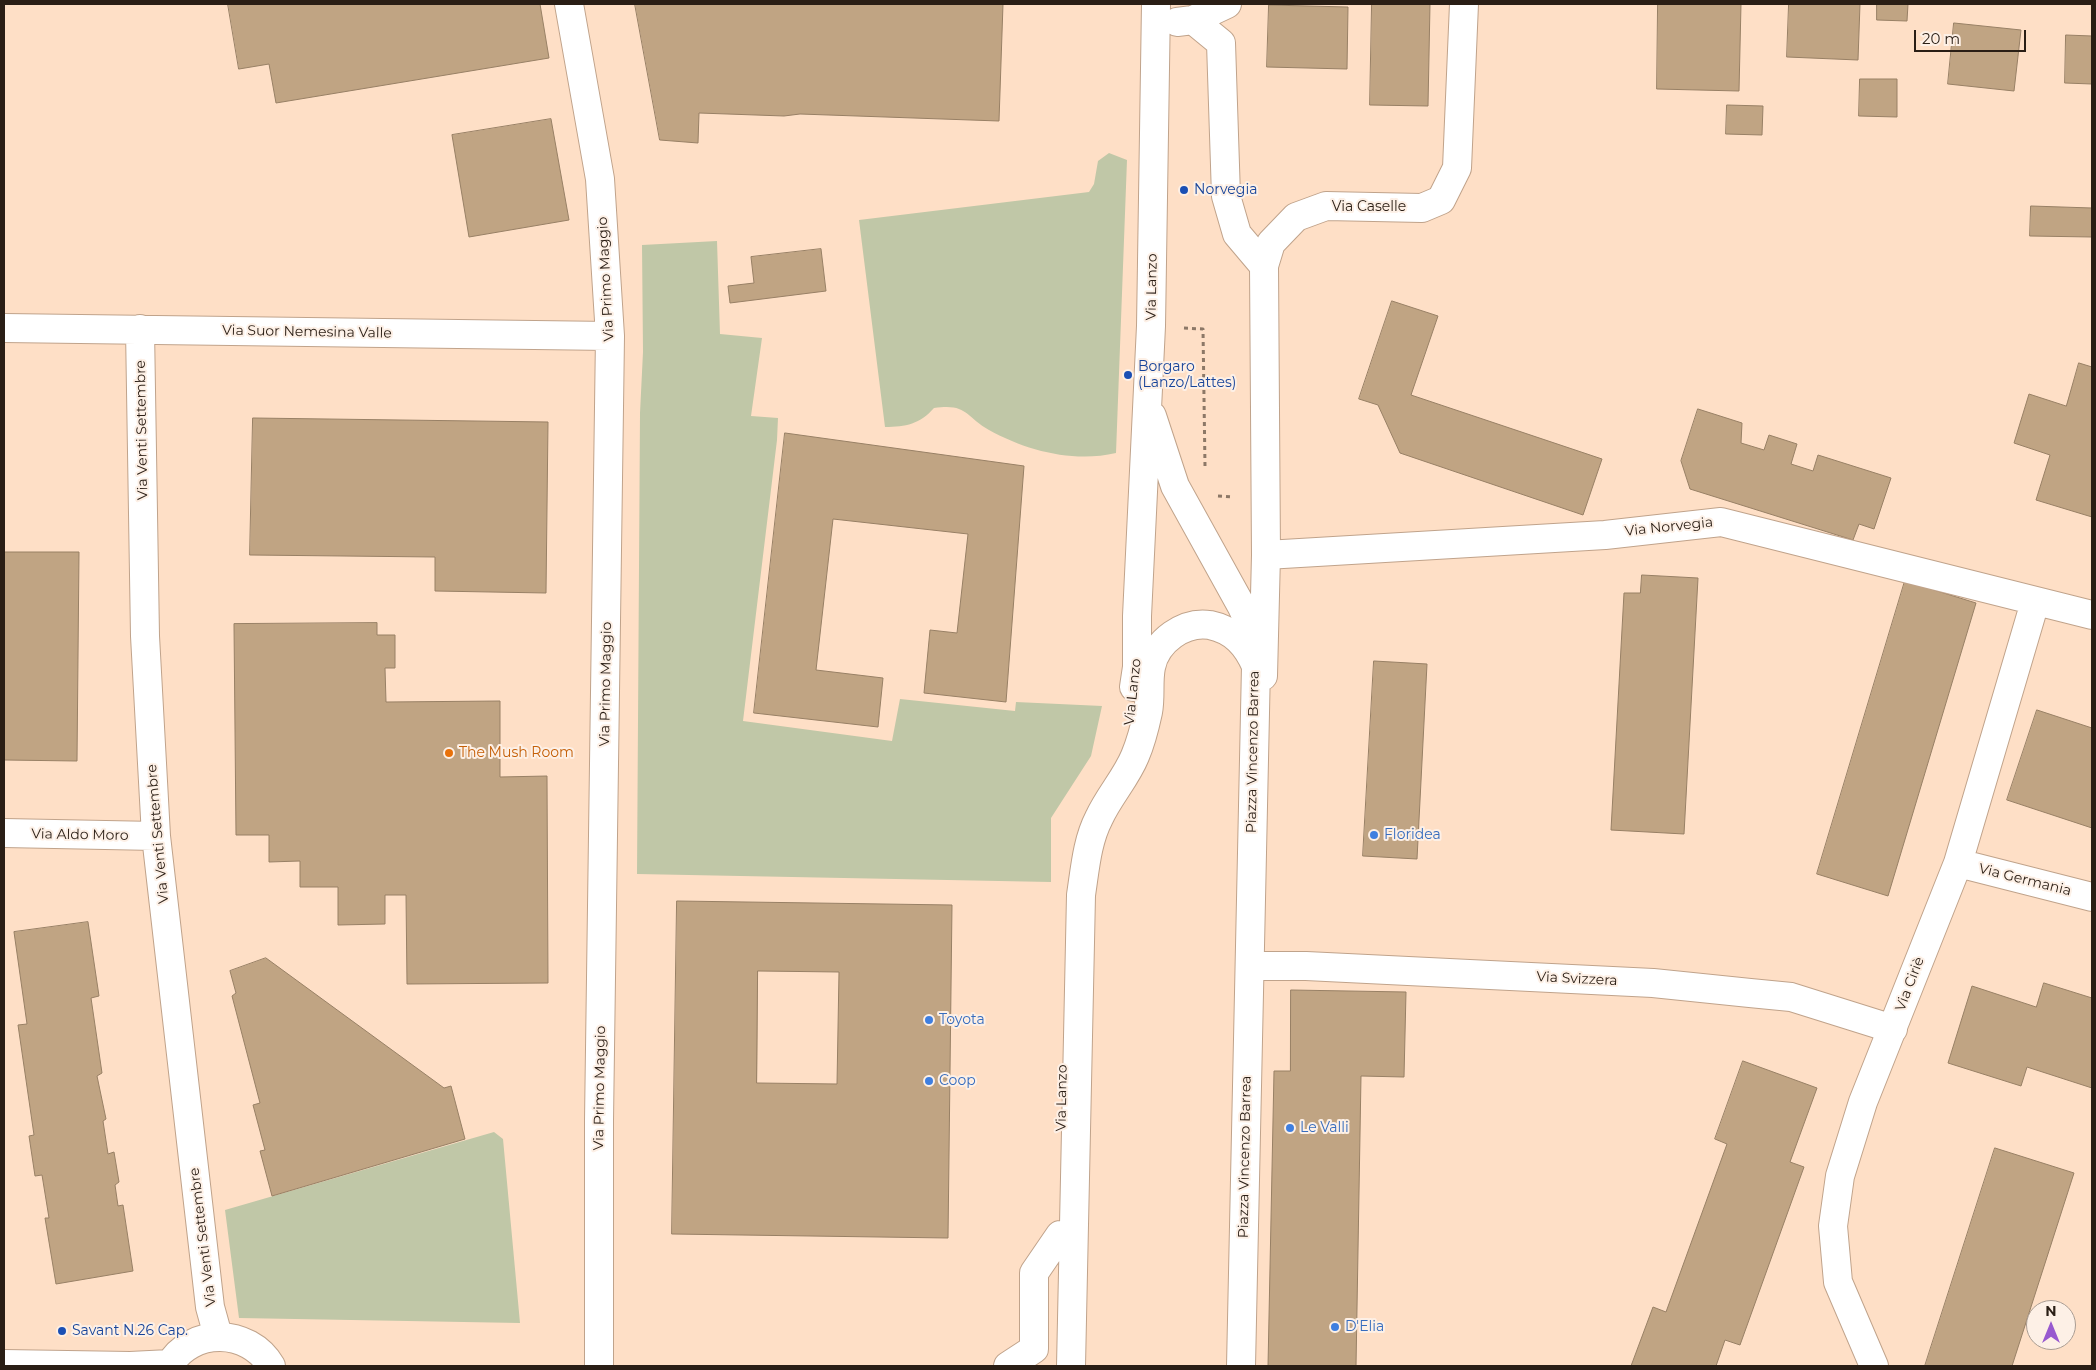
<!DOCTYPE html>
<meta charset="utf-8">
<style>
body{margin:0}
#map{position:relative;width:2096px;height:1370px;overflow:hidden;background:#fedfc6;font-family:Montserrat,sans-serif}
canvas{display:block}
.frame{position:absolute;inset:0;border:5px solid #2a1e15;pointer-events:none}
.north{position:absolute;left:2026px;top:1300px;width:50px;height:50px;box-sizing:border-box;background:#fdf0e6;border:1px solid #a99c92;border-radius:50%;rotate:0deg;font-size:14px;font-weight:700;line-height:20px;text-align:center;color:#2a1e15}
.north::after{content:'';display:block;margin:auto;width:18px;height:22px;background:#9859cf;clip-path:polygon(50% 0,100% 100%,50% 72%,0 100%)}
.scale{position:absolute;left:1914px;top:30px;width:112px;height:22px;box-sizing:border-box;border:2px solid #2a1e15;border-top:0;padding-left:6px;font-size:15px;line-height:18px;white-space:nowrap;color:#2a1e15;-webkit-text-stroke:4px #fdf0e6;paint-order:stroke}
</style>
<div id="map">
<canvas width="2096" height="1370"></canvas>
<div class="frame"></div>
<div class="north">N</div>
<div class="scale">20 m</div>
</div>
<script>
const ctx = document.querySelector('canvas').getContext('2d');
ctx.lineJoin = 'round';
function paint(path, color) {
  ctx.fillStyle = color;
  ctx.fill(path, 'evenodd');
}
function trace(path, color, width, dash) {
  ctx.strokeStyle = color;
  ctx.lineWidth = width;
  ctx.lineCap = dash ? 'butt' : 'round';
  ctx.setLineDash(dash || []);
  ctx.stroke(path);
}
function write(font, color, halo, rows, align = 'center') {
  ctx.font = font + ' Montserrat,sans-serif';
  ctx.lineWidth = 4;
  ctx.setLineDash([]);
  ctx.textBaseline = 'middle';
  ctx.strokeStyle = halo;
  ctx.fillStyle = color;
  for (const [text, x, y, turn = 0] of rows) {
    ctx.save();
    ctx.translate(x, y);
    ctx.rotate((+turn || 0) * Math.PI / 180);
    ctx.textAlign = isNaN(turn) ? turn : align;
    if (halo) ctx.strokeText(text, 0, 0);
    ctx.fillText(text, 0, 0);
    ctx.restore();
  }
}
paint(new Path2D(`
 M1109 153 1127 160 1116 453C1074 463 1027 451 989 430 965 416 967 403 934 408 920 424 906 427 885 427L859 220 1089 192 1094 184 1098 161Z
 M717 241 720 334 762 338 751 416 778 418 777 440 743 721 892 741 900 699 1015 711 1016 702 1102 706 1091 756 1051 818V882L637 874 640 413 643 352 642 245Z
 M494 1132 503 1139 520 1323 239 1318 225 1210Z`), '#c0c7a7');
const building = new Path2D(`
 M228 4H540L549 58 276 103 269 64 239 69Z
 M635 4H1003L999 121 800 114 784 116 699 113 698 143 660 140Z
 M1372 4H1430L1428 106 1370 105Z
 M1658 4H1741L1739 91 1657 89Z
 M1789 4H1860L1858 60 1787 57Z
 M1877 4H1908L1907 21 1877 20Z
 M1269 5 1348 7 1347 69 1267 67Z
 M1954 23 2021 30 2014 91 1948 84Z
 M2066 35 2092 36V84L2065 83Z
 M1860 79H1897V117L1859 116Z
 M1727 105 1763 106 1762 135 1726 134Z
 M551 119 569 220 469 237 452 135Z
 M2031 206 2092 208V237L2030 236Z
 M821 249 826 291 730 303 728 286 754 283 751 257Z
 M1392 301 1438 316 1411 395 1602 459 1583 515 1400 453 1378 405 1359 399Z
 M2079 363 2092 367V517L2036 500 2050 455 2014 443 2029 394 2066 406Z
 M1698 409 1742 423 1741 443 1764 450 1769 435 1797 444 1791 464 1813 471 1818 455 1891 478 1874 529 1859 524 1853 540 1690 489 1681 461Z
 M253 418 548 422 546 593 435 591V557L250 555Z
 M785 433 1024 466 1006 702 924 693 930 630 957 633 968 534 833 519 816 670 883 678 878 727 754 713Z
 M4 552H79L77 761 4 760Z
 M1642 575 1698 578 1684 834 1611 830 1624 593H1640Z
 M1905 581 1976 603 1888 896 1817 874Z
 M377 623V635H395V668H385L386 702 500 701V777L547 776 548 983 407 984 406 895H385V924L338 925V887H300V861L269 862V835H236L234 624Z
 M1374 661 1427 664 1417 859 1363 856Z
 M2037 710 2092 728V828L2007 800Z
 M677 901 952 905 948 1238 672 1234ZM758 971 839 972 837 1084 757 1083Z
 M88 922 99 996 91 998 102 1073 97 1076 106 1119 103 1121 108 1154 114 1152 119 1182 115 1185 118 1206 123 1205 133 1271 56 1284 45 1218H49L42 1175 35 1176 29 1136 34 1135 18 1025 27 1024 14 932Z
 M266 958 444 1088 451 1086 465 1139 272 1196 260 1151 265 1150 253 1105 260 1103 232 996 236 993 230 971Z
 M2044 983 2092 998V1088L2027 1067 2021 1086 1948 1063 1972 986 2036 1007Z
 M1291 990 1406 992 1404 1077 1361 1076 1356 1366H1268L1274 1071H1290Z
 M1743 1061 1817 1088 1790 1162 1804 1167 1740 1345 1725 1340 1716 1366H1631L1653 1307 1666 1312 1727 1144 1715 1139Z
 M1995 1148 2074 1173 2012 1366H1925Z`);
paint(building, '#c0a483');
trace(building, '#988065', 1);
const minor = new Path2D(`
 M569 4 600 179 610 336 599 1120V1366
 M1193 20 1221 43 1226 196 1237 234 1264 266
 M1177 22 1193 20 1227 4
 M4 328 610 336
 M140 329 145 636 156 836 210 1307 218 1336
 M1152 416 1175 486 1242 607 1256 637 1259 648
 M1266 555 1605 535 1721 522 2092 615
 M1263 676 1266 555 1264 266 1271 243 1296 217 1326 206 1422 208 1441 200 1457 168 1464 4
 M1134 687 1137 667V616L1151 326 1156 4
 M4 833 156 836
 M1958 863 2092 897
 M1255 966H1306L1653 983 1750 993 1791 997 1893 1029
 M4 1364 130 1366 170 1364
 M169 1366C191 1327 249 1328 271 1366
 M1008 1366 1034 1349V1273L1060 1235
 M1071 1366 1081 895C1085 869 1087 841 1099 818 1109 796 1126 778 1135 756 1141 742 1145 726 1148 712 1151 697 1148 681 1151 667 1156 641 1184 621 1210 625 1234 630 1247 645 1256 666L1241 1366
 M1874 1366 1838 1282 1833 1226 1840 1176 1863 1102 1958 863 2035 602`);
trace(minor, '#c0a38b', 30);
trace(new Path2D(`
 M1184 328 1203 329 1205 466
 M1218 496 1232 497`), '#8c7867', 3, [4, 4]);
trace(minor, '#fff', 28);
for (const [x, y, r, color] of [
 [1184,190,5,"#1a4fb4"],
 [1128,375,5,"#1a4fb4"],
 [449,753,5,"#e8710a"],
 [1374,835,5,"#3f7fe0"],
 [929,1020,5,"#3f7fe0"],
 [929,1081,5,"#3f7fe0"],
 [1290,1128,5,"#3f7fe0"],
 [1335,1327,5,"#3f7fe0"],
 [62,1331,5,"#1a4fb4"]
]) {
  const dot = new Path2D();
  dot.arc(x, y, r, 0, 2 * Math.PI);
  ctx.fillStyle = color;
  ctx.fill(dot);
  trace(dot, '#fdf0e6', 2);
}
write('14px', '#164399', '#fdf0e6', [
 ["Norvegia",1194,190],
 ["Borgaro",1138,367],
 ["(Lanzo/Lattes)",1138,383],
 ["Savant N.26 Cap.",72,1331]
], 'left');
write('14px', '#2a1e15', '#fdf0e6', [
 ["Via Caselle",1369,207],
 ["Via Primo Maggio",606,279,-93],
 ["Via Lanzo",1152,287,-89],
 ["Via Suor Nemesina Valle",307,332,1],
 ["Via Venti Settembre",142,430,-91],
 ["Via Norvegia",1669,527,-6],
 ["Via Primo Maggio",606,684,-89],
 ["Via Lanzo",1133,692,-84],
 ["Piazza Vincenzo Barrea",1253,752,-89],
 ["Via Venti Settembre",158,834,-95],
 ["Via Aldo Moro",80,835,1],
 ["Via Germania",2025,880,14],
 ["Via Svizzera",1577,979,3],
 ["Via Ciriè",1910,984,-69],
 ["Via Primo Maggio",600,1088,-89],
 ["Via Lanzo",1062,1098,-89],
 ["Piazza Vincenzo Barrea",1245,1157,-89],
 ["Via Venti Settembre",203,1237,-97]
]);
write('14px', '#c56008', '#fdf0e6', [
 ["The Mush Room",459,753]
], 'left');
write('14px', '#366cbe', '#fdf0e6', [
 ["Floridea",1384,835],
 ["Toyota",939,1020],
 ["Coop",939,1081],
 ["Le Valli",1300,1128],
 ["D'Elia",1345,1327]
], 'left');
</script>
